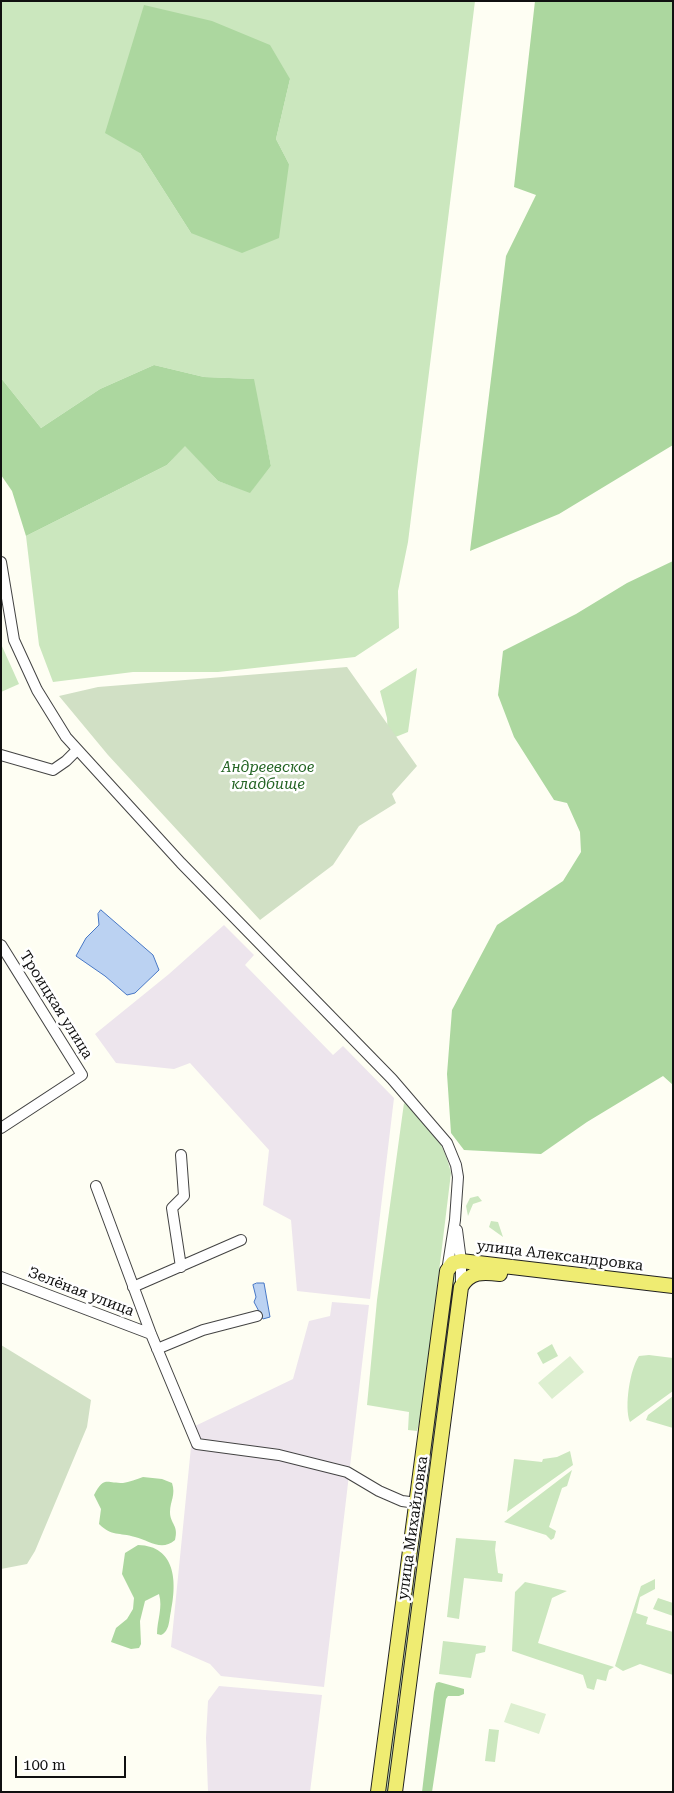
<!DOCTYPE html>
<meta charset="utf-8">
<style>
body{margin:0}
#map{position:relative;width:674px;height:1793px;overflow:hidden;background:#fefef3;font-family:"Roboto Serif",serif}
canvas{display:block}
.frame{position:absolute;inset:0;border:2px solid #101010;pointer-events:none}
.scale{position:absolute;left:15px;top:1756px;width:111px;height:22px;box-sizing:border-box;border:2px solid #101010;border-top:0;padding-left:6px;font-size:15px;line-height:18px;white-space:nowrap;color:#101010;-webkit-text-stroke:4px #fff;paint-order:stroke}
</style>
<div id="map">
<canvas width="674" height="1793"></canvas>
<div class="frame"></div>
<div class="scale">100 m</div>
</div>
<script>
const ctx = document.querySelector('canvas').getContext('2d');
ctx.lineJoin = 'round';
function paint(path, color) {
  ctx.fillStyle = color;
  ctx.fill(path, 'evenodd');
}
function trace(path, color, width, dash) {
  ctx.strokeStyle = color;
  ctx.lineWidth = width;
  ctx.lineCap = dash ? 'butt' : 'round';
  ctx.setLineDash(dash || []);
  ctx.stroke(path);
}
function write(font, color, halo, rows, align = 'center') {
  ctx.font = font + ' "Roboto Serif",serif';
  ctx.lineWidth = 5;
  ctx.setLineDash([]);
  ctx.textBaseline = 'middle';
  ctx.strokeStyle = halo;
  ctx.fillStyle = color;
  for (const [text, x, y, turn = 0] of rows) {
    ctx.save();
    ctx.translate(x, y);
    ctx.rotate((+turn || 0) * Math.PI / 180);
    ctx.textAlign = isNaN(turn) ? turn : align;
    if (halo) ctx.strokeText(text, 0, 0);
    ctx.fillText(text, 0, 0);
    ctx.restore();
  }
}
paint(new Path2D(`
 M224 925 254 955 245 965 333 1055 343 1046 394 1098 370 1299 297 1291 291 1220 263 1205 269 1150 190 1063 174 1069 116 1063 95 1034 169 974Z
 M332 1302 369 1305 324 1687 221 1676 210 1664 171 1647 193 1427 293 1379 309 1321 330 1316Z
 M219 1686 322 1695 310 1792H208L206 1738 208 1701Z`), '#ede5ed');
paint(new Path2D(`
 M1 1H475L408 542 398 591 399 628 355 657 218 672H133L53 682 39 645 26 536 167 465 185 445 218 481 250 492 271 466 253 379 204 377 154 365 100 389 41 428 1 378ZM290 79 276 139 289 164 191 233 140 153Z
 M1 644 19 684 1 692Z
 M417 668 408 732 388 740 387 718 380 691Z
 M404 1103C429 1118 445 1146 451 1173L422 1411 417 1431 408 1430 409 1412 367 1405 377 1300Z
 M478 1196 482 1201 473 1204 468 1216 466 1206 470 1198Z
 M491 1221 498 1222 503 1237 489 1227Z
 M453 1273 456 1275 443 1379 439 1378Z
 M552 1344 558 1356 543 1364 537 1353Z
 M649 1355 673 1358V1391L630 1422C624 1407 630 1369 639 1356Z
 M438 1386H442L418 1561 415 1560Z
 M673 1396V1428L646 1420 648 1415Z
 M570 1451 573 1465 507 1512 514 1459 542 1462 543 1459 557 1457Z
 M572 1470 567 1486 562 1488 549 1527 556 1531 554 1538 551 1540 546 1535 504 1522Z
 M456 1538 496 1541 495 1550 498 1573 503 1574 502 1582 464 1578 459 1619 447 1617Z
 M413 1570 416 1571 401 1696 397 1697Z
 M655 1579V1589L640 1597 636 1613 648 1617 646 1624 673 1632V1675L640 1664 623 1671 615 1666 641 1586Z
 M525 1582 567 1591 552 1598 538 1643 614 1667 609 1670 606 1681 597 1679 594 1690 587 1688 583 1675 512 1651 515 1592Z
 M658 1598 673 1603V1616L653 1609Z
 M443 1641 486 1646 485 1652 476 1654 471 1678 439 1674Z
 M395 1705H400L388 1792H383Z
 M489 1729 499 1730 495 1762 485 1761Z`), '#cbe7be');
paint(new Path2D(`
 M535 1H673V445L559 514 470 551 506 256 536 195 514 187Z
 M144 5 212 21 270 45 290 79 276 139 289 164 279 238 242 253 191 233 140 153 105 133Z
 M154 365 204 377 254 379 271 466 250 493 218 481 185 446 167 465 26 536 12 491 1 475V378L41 428 100 389Z
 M673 561V1085L663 1076 587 1122 541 1154 464 1150 451 1133 447 1074 452 1010 497 925 563 881 581 852 580 832 567 803 554 800 514 737 498 695 503 651 576 614 627 583Z
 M143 1477 162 1479 172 1483C176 1495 170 1501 170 1512 170 1524 179 1525 175 1540 161 1552 149 1540 135 1537 119 1532 112 1537 99 1524L101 1509 94 1495C104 1476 106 1483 123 1483 129 1482 137 1479 143 1477Z
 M138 1545C176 1546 177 1582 171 1611 169 1619 170 1631 161 1635L157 1634C157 1620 163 1608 159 1594L145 1601 140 1621 141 1644 139 1648 131 1649 111 1642 116 1628 127 1619 133 1609 134 1598 122 1574 125 1553Z
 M439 1682 464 1689V1694L459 1696H448L446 1699 432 1792H422L434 1692 436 1683Z`), '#acd79f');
paint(new Path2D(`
 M347 667 417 766 392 794 396 803 359 826 333 865 260 920 108 755 59 696 98 687Z
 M1 1345 91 1400 87 1427 35 1551 27 1564 1 1569Z`), '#d1e0c5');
paint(new Path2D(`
 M570 1356 584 1372 552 1399 538 1383Z
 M511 1703 546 1714 539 1734 504 1722Z`), '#ddefd0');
const water = new Path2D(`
 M101 910 153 955 159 970 135 993 127 995 105 976 76 956 86 938 99 925 98 914Z
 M257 1283H264L270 1317 263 1319 254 1302 256 1297 253 1285Z`);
paint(water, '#bbd2f2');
trace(water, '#4777c5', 1);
const minor = new Path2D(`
 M1 562 14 640 37 690 66 737 181 863 392 1079 447 1143 456 1165 458 1177 455 1220 447 1271
 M1 755 53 770 66 761 77 750
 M1 945 82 1075 1 1128
 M181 1155 184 1196 172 1208 181 1267
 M96 1186 151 1334 197 1444 279 1455 347 1472 379 1491 402 1501 417 1503
 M457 1230 461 1261V1287
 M1 1277 151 1334
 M133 1287 241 1240
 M157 1349 203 1330 257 1316`);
const major = new Path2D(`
 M378 1792 447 1271 453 1263 461 1261 673 1286
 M395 1792 461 1287C470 1271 483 1272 500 1274`);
trace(minor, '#434343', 12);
trace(major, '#212121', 16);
trace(minor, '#fff', 10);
trace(major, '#efec72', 14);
write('italic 15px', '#246424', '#fff', [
 ["Андреевское",268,768],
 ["кладбище",268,785]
]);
write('15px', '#101010', '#fff', [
 ["Троицкая улица",56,1005,58],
 ["улица Александровка",560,1256,7],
 ["Зелёная улица",81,1292,21],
 ["улица Михайловка",413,1528,-82]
]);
</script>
